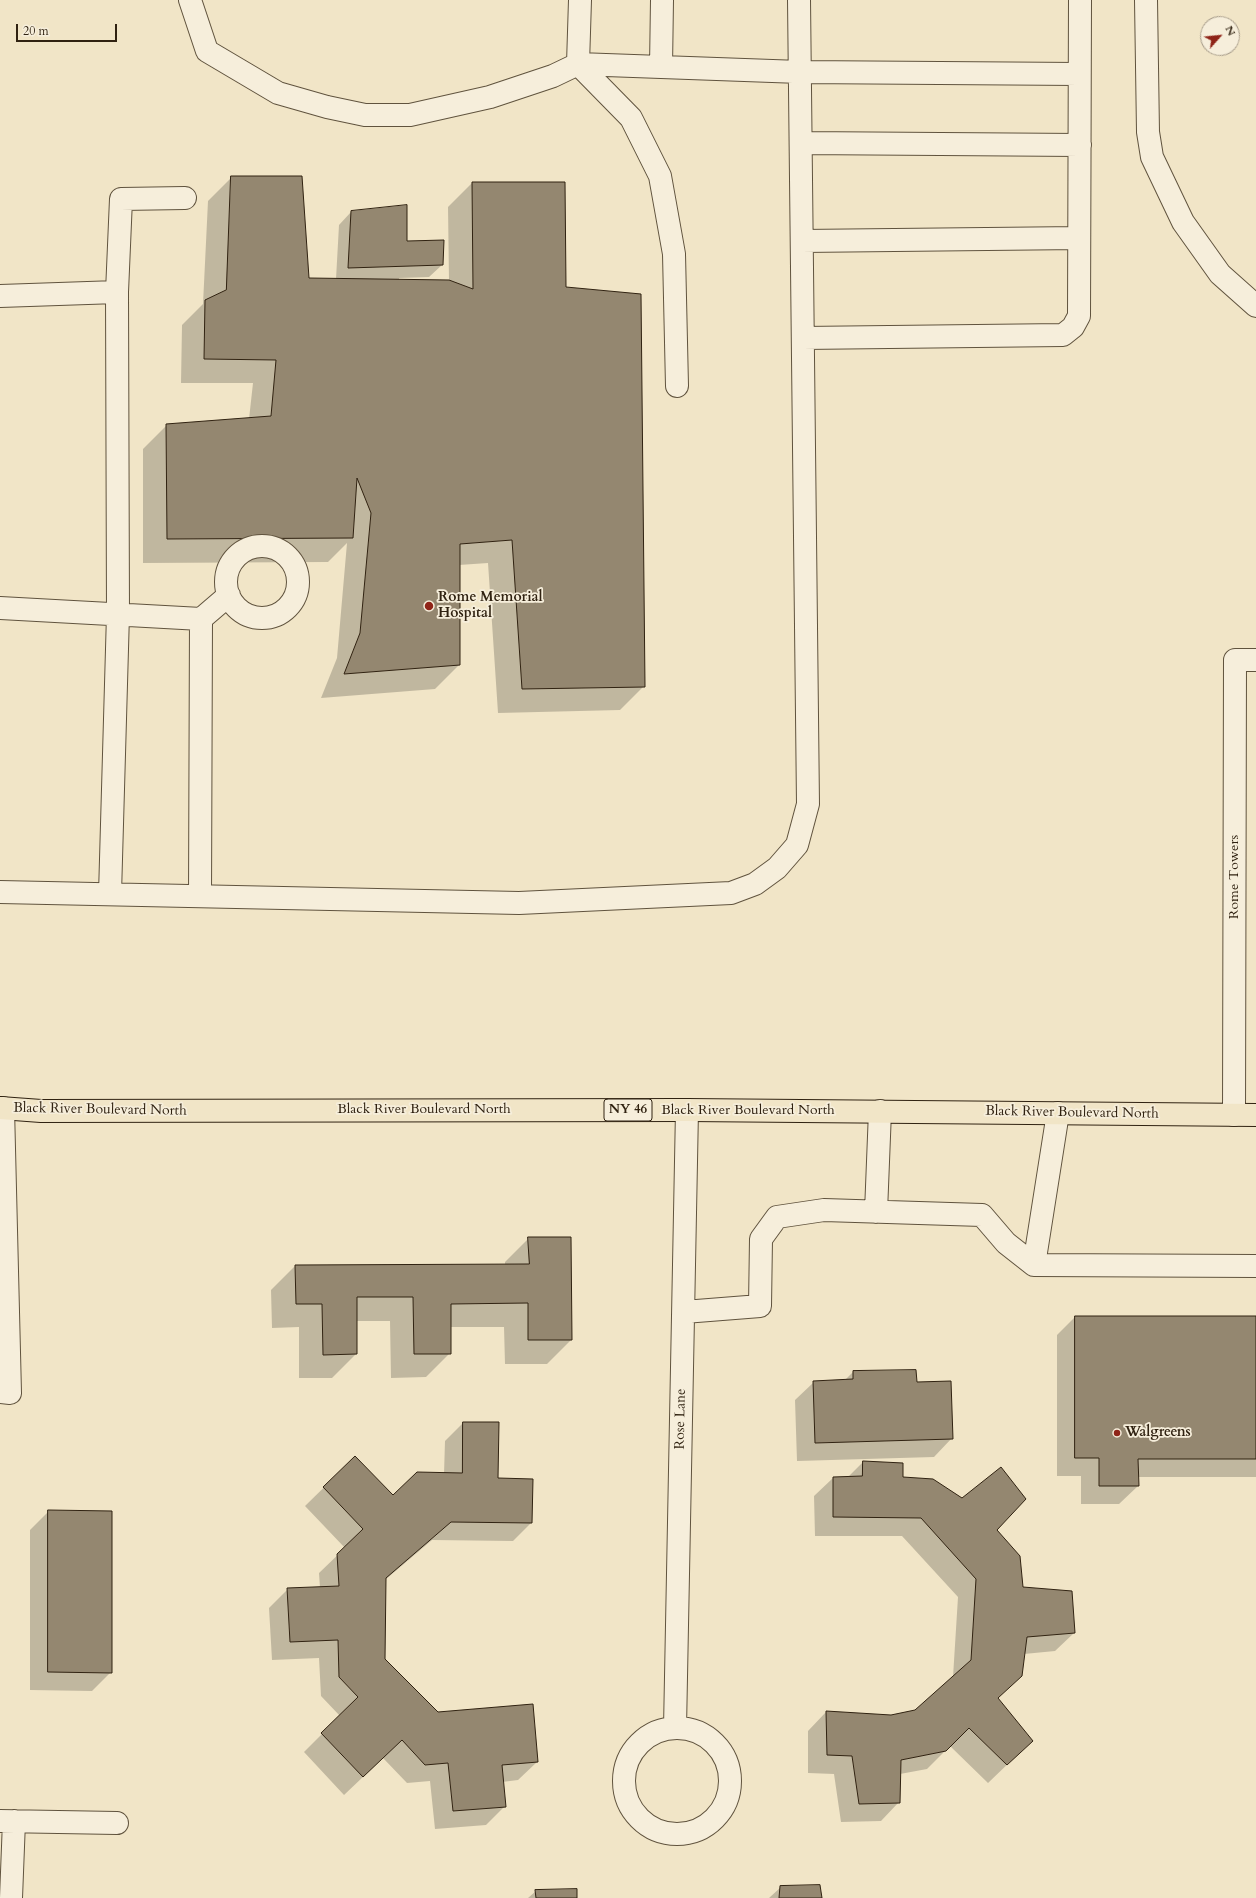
<!DOCTYPE html>
<style>
body{margin:0}
#map{position:relative;width:1256px;height:1898px;overflow:hidden;background:#f1e5c7;font-family:Cardo,serif}
canvas{display:block}
.north{position:absolute;left:1200px;top:16px;width:40px;height:40px;box-sizing:border-box;background:#f6eedb;border:1px solid #a79c8a;border-radius:50%;rotate:63deg;font-size:11px;font-weight:700;line-height:16px;text-align:center;color:#302211}
.north::after{content:'';display:block;margin:auto;width:14px;height:18px;background:#8f2418;clip-path:polygon(50% 0,100% 100%,50% 72%,0 100%)}
.scale{position:absolute;left:16px;top:24px;width:101px;height:18px;box-sizing:border-box;border:2px solid #302211;border-top:0;padding-left:5px;font-size:12px;line-height:14px;white-space:nowrap;color:#302211;-webkit-text-stroke:3px #f6eedb;paint-order:stroke}
</style>
<div id="map">
<canvas width="1256" height="1898"></canvas>
<div class="north">N</div>
<div class="scale">20 m</div>
</div>
<script>
const ctx = document.querySelector('canvas').getContext('2d');
ctx.lineJoin = 'round';
function paint(path, color) {
  ctx.fillStyle = color;
  ctx.fill(path, 'evenodd');
}
function trace(path, color, width, dash) {
  ctx.strokeStyle = color;
  ctx.lineWidth = width;
  ctx.lineCap = dash ? 'butt' : 'round';
  ctx.setLineDash(dash || []);
  ctx.stroke(path);
}
function write(font, color, halo, rows, align = 'center') {
  ctx.font = font + ' Cardo,serif';
  ctx.lineWidth = 3.5;
  ctx.setLineDash([]);
  ctx.textBaseline = 'middle';
  ctx.strokeStyle = halo;
  ctx.fillStyle = color;
  for (const [text, x, y, turn = 0] of rows) {
    ctx.save();
    ctx.translate(x, y);
    ctx.rotate((+turn || 0) * Math.PI / 180);
    ctx.textAlign = isNaN(turn) ? turn : align;
    if (halo) ctx.strokeText(text, 0, 0);
    ctx.fillText(text, 0, 0);
    ctx.restore();
  }
}
paint(new Path2D(`
 M232 177 308 279H336L339 225 351 212 442 265 429 277 399 278V280L449 281 448 207 472 183 565 288 644 686 620 710 498 713 488 563 459 565V665L435 689 321 698 337 658 347 543 328 562 143 563V449L167 425 249 419 253 383H181L182 325 203 304 208 201Z
 M529 1238 571 1340 547 1364H505L504 1327H450V1353L426 1377 391 1378 390 1321H356V1354L332 1378H299V1327L272 1328 271 1290 295 1266 505 1265V1262Z
 M1075 1317H1256V1477H1138V1486L1119 1504H1081V1476H1057V1335Z
 M853 1372 916 1383 952 1438 934 1457 797 1461 795 1400 814 1382 845 1380Z
 M463 1423 497 1479 531 1523 513 1541 432 1540 385 1580 384 1659 437 1713 537 1762 518 1780 502 1782 505 1806 486 1825 435 1829 430 1781 407 1783 383 1758 344 1795 304 1752 340 1716 321 1696 319 1658 272 1660 269 1608 288 1589 320 1588 319 1573 345 1548 305 1506 355 1457 393 1497 444 1474 445 1441Z
 M863 1462 902 1478 996 1529 1022 1588 1074 1633 1055 1651 1024 1654 997 1699 1013 1759 988 1783 950 1746 927 1769 900 1774 899 1802 881 1821 841 1822 834 1774 808 1773V1731L826 1712 891 1716 915 1711 953 1677 958 1597 902 1536H815L814 1496 833 1478 848 1477Z
 M49 1511 111 1672 92 1691 30 1690V1530Z
 M781 1887 821 1898H769Z
 M536 1891 576 1898H528Z`), '#0003');
const building = new Path2D(`
 M231 176H302L309 278 449 280 473 289 472 182H565L566 287 641 294 645 687 522 689 512 540 460 544V665L344 674 360 633 371 513 357 478 353 538 167 539 166 424 271 416 276 360 204 359 205 300 226 290Z
 M407 205V241L444 240 443 265 348 268 351 211Z
 M528 1237H571L572 1340H528V1303L451 1304V1354H414L413 1297H357V1354L323 1355 322 1304H296L295 1265 529 1264Z
 M1075 1316H1256V1459H1138L1139 1486H1099V1458H1075Z
 M916 1370 917 1382 951 1381 953 1439 815 1443 813 1381 853 1379V1371Z
 M463 1422H499L498 1478 533 1479 532 1523 451 1522 386 1578 385 1659 438 1712 533 1704 538 1762 502 1765 506 1807 453 1811 448 1763 425 1765 402 1740 363 1777 321 1733 358 1697 339 1677 338 1640 290 1642 287 1588 339 1586 337 1554 363 1529 323 1487 355 1456 393 1495 417 1472 462 1473Z
 M863 1461 903 1463V1477L933 1479 962 1498 1001 1467 1026 1499 997 1530 1020 1556 1023 1587 1072 1591 1075 1633 1027 1637 1022 1676 998 1698 1033 1741 1007 1765 969 1728 946 1751 901 1760 900 1803 859 1804 852 1756 827 1755 826 1711 891 1715 915 1710 971 1660 976 1579 921 1518 833 1517V1477L862 1476Z
 M48 1510 112 1511V1673L48 1672Z
 M820 1885 822 1898H779L780 1886Z
 M577 1889V1898H536L535 1890Z`);
paint(building, '#948770');
trace(building, '#302211', 1);
const minor = new Path2D(`
 M190 0 207 51 278 93 327 107 365 115H410L490 97 553 76 578 64 800 72 1079 74
 M580 0 578 64 631 118 660 176 674 254 677 386
 M1146 0 1148 132 1152 157 1183 222 1220 274 1256 306
 M661 67 662 0
 M801 143 1080 145
 M802 241 1079 238
 M0 296 117 292
 M803 338 1063 335 1073 327 1079 316 1080 0
 M226 582a36 36 0 1 1 72 0a36 36 0 1 1-72 0Z
 M0 608 201 619 229 595
 M0 892 519 903 731 893 755 884 777 868 797 845 808 804 799 0
 M110 894 118 614 117 292 121 199 185 198
 M200 896 201 619
 M1234 1115 1235 660H1256
 M876 1212 880 1111
 M1034 1265 1058 1113
 M684 1312 760 1306 761 1239 777 1217 824 1210 982 1215 1006 1243 1034 1265 1256 1266
 M0 1392 10 1393 3 1108
 M675 1728 687 1110
 M624 1781a53 53 0 1 1 106 0a53 53 0 1 1-106 0Z
 M0 1821 117 1823
 M11 1898 14 1821`);
const major = new Path2D(`
 M0 1108 41 1111 687 1110 1256 1115`);
trace(minor, '#60533e', 24);
trace(major, '#302211', 24);
trace(minor, '#f6eedb', 22);
trace(major, '#f1e5c7', 22);
for (const [x, y, r, color] of [
 [429,606,5,"#8f2418"],
 [1117,1433,4,"#8f2418"]
]) {
  const dot = new Path2D();
  dot.arc(x, y, r, 0, 2 * Math.PI);
  ctx.fillStyle = color;
  ctx.fill(dot);
  trace(dot, '#f6eedb', 1.5);
}
for (const [x, y, w] of [
 [628,1110,48]
]) {
  const box = new Path2D();
  box.roundRect(x - w / 2, y - 11, w, 22, 3);
  ctx.fillStyle = '#f6eedb';
  ctx.fill(box);
  trace(box, '#302211', 1);
}
write('bold 13px', '#302211', null, [
 ["NY 46",628,1110]
]);
write('bold 14px', '#302211', '#f6eedb', [
 ["Rome Memorial",438,598],
 ["Hospital",438,614],
 ["Walgreens",1125,1433]
], 'left');
write('14px', '#302211', '#f6eedb', [
 ["Rome Towers",1235,877,-90],
 ["Black River Boulevard North",100,1110,1],
 ["Black River Boulevard North",424,1110],
 ["Black River Boulevard North",748,1111],
 ["Black River Boulevard North",1072,1113,1],
 ["Rose Lane",681,1419,-89]
]);
</script>
